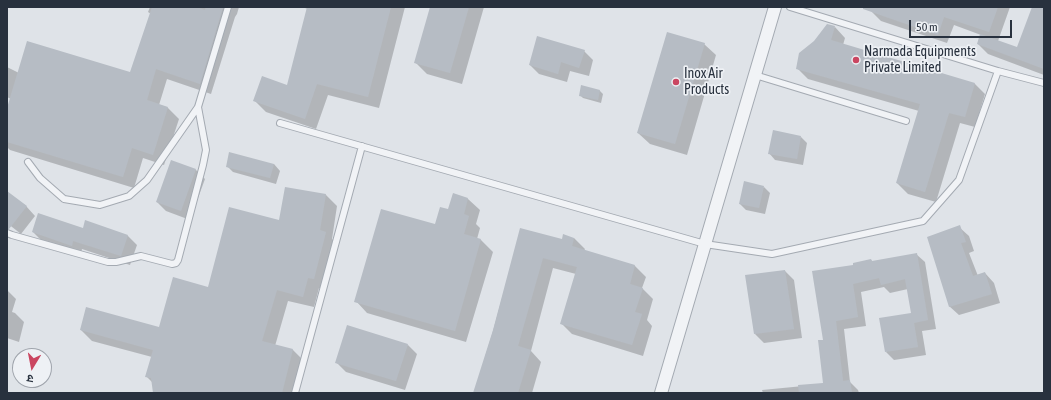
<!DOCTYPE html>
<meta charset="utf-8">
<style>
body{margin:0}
#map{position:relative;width:1051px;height:400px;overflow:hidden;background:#dfe3e8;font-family:"Asap Condensed","Noto Sans Devanagari",sans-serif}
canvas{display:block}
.frame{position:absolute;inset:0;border:8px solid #28313e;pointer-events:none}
.north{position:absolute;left:12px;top:348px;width:40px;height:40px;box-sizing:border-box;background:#eef1f5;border:1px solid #9fa4ac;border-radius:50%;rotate:190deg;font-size:11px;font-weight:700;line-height:16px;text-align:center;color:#28313e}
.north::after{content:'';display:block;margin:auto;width:14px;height:18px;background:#ca4661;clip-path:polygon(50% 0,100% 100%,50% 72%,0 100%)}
.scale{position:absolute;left:909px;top:20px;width:103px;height:18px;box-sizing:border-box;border:2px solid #28313e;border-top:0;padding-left:5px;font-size:12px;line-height:14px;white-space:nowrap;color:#28313e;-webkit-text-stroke:3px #eef1f5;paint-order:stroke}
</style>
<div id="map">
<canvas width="1051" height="400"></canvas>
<div class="frame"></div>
<div class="north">उ</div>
<div class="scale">50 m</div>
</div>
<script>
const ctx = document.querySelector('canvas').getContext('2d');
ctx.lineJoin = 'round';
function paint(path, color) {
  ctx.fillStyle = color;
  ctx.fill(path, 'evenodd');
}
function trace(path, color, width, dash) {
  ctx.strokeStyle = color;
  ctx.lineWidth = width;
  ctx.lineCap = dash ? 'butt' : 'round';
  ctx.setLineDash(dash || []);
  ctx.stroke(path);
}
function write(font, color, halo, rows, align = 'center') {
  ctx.font = font + ' "Asap Condensed",sans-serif';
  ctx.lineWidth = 3.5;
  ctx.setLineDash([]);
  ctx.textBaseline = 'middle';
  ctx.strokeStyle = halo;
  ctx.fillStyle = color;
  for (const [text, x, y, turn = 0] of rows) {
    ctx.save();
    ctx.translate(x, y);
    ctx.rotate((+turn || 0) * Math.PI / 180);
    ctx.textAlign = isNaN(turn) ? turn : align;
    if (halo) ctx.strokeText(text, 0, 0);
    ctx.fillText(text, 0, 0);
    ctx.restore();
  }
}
paint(new Path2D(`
 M150 7H239L237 14 235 17 211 94 167 79 159 105 168 108 179 119 164 165 143 158 134 188 10 150 7 147V111L11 99 7 97V67L19 73H131L151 14 148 12Z
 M302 7H405L379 108 328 95 316 129 266 112 255 101 288 86 308 9Z
 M431 7H484L462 84 427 74 415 62Z
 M874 7H1010L998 41 1018 49 1033 7 1044 9V75L988 54 978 44 981 35 954 25 947 43 881 21 872 12Z
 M835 27 845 38 843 45 975 84 985 94 975 127 960 123 936 202 908 194 897 183 919 111 808 79 797 68 814 42Z
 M704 44 716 55 687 155 650 144 638 133Z
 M584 51 593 60 589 76 570 71 567 82 539 74 530 65Z
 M582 87 600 91 603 94 601 103 583 98 580 95Z
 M801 137 807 143 803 165 775 160 769 153Z
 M172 162 196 170 205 179 190 220 166 211 157 202Z
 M274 164 280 171 276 184 233 172 227 166Z
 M764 187 770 193 765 214 746 210 740 204Z
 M286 188 326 195 337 206 332 239 337 244 325 290 319 288 314 307 288 301 275 346 293 350 304 361 296 393H154L153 383 146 376 152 357 92 341 81 330 160 329 209 288 280 221Z
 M7 192 26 206 35 216 21 234 7 223Z
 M453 195 468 199 480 210 476 224 480 228 477 239 481 240 493 252 466 342 367 313 356 301 436 226 449 210Z
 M86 222 128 236 137 245 130 265 82 249 81 254 42 241 33 232 84 229Z
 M959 227 969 236 974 251 969 253 978 276 985 273 994 283 1000 303 959 315 949 306Z
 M521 229 562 240 574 238 585 249 584 251 635 266 646 277 642 288 653 299 647 320 652 326 643 356 572 334 561 323 576 274 553 268 531 351 541 362 532 393H474L493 331Z
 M916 254 925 262 936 329 922 331 926 355 894 360 886 352 912 314 908 289 890 293 884 287 861 292 866 326 844 329 850 382 858 390 859 393H763L762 390 824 384V341L855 266 871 260 873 262Z
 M785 271 794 280 802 338 764 343 755 334Z
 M7 290 16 299 12 312 15 313 24 322 19 342 7 338Z
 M408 345 417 354 405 390 346 372 337 363Z`), '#0003');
paint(new Path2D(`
 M152 7H196L205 10 206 7H223L200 84 156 69 147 100 168 107 153 155 132 148 123 177 7 142V108L27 41 130 72Z
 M307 7H391L368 97 317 84 305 119 253 101 262 76 287 85Z
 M430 7H469L450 73 414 63Z
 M863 7H998L989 32 944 17 938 35 863 9Z
 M1032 7H1044V69L977 44 980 34 1017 47Z
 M827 24 835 26 831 40 975 83 965 117 949 113 925 192 896 183 920 104 796 69 799 53 814 41Z
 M667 32 705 43 675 144 637 133Z
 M537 36 585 50 579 68 561 62 558 74 529 65Z
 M581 85 600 90 598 100 579 96Z
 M773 130 801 136 797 159 768 154Z
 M229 152 274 164 270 178 226 167Z
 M171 160 196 169 181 211 156 202Z
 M744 181 764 186 759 208 739 204Z
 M285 187 326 194 320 230 326 232 314 279 308 278 303 297 277 290 262 341 293 349 282 393H153L151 378 145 377 153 350 80 330 86 307 159 327 173 277 208 287 229 207 279 220Z
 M7 191 27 206 9 229H7Z
 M453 193 468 198 464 214 469 216 464 234 481 239 455 331 354 302 381 209 435 224 440 207 448 209Z
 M38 213 83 228 85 220 128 235 121 256 73 241 72 246 32 232Z
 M960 225 966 242 961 243 973 276 985 272 992 294 949 307 927 237Z
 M520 228 562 239 563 234 574 238 572 246 635 265 630 284 643 288 635 312 642 314 632 345 560 324 577 267 543 258 518 346 531 350 518 393H473L493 330Z
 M917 253 928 320 914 323 918 347 885 352 879 318 911 313 905 279 881 285 879 278 853 284 858 317 836 321 843 381 850 380 852 393H799L798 385 823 383 818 340H823L812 271 853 265V263L871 259 872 261Z
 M785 270 794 329 754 334 745 275Z
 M347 325 408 344 396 381 335 363Z`), '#b6bcc4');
const lane = new Path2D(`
 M790 7 998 71 1044 83
 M755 75 906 121
 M280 123 705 244 772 254 923 221 959 180 998 71
 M28 162 40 178 64 199 100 205 129 196 147 180 198 107 228 7
 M7 233 12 235 108 262H116L141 256 172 264 176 263 178 260 203 165 206 150 198 107
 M295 393 362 146`);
const street = new Path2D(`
 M661 393 775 7`);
trace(lane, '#a4aab2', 8);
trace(street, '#a4aab2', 14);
trace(lane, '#f1f3f6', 6);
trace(street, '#f1f3f6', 12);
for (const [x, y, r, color] of [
 [856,60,4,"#ca4661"],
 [676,82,4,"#ca4661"]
]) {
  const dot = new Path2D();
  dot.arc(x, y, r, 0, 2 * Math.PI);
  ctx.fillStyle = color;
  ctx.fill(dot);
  trace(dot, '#eef1f5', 1.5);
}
write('14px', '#28313e', '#eef1f5', [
 ["Narmada Equipments",864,52],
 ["Private Limited",864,68],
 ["Inox Air",684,74],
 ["Products",684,90]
], 'left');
</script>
